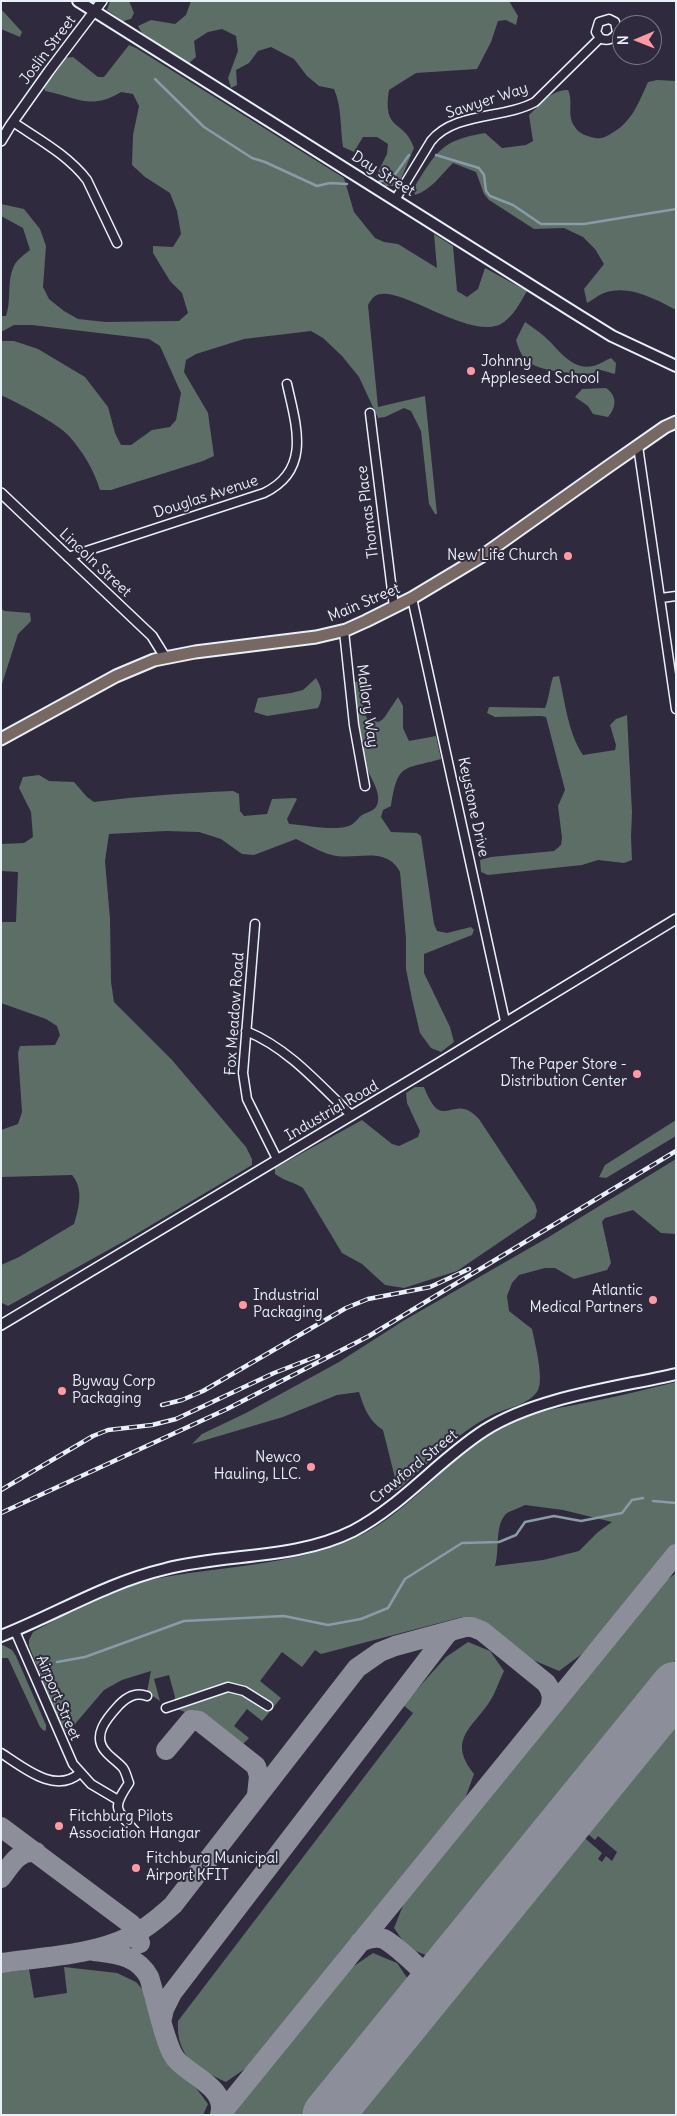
<!DOCTYPE html>
<style>
body{margin:0}
#map{position:relative;width:677px;height:2116px;overflow:hidden;background:#2f2a3d;font-family:Delius,sans-serif}
canvas{display:block}
.frame{position:absolute;inset:0;border:2px solid #e8f1f8;pointer-events:none}
.north{position:absolute;left:612px;top:15px;width:50px;height:50px;box-sizing:border-box;background:#2f2a3d;border:1px solid #797a88;border-radius:50%;rotate:269deg;font-size:14px;font-weight:700;line-height:20px;text-align:center;color:#e8f1f8}
.north::after{content:'';display:block;margin:auto;width:18px;height:22px;background:#ff9aa2;clip-path:polygon(50% 0,100% 100%,50% 72%,0 100%)}
</style>
<div id="map">
<canvas width="677" height="2116"></canvas>
<div class="frame"></div>
<div class="north">N</div>
</div>
<script>
const ctx = document.querySelector('canvas').getContext('2d');
ctx.lineJoin = 'round';
function paint(path, color) {
  ctx.fillStyle = color;
  ctx.fill(path, 'evenodd');
}
function trace(path, color, width, dash) {
  ctx.strokeStyle = color;
  ctx.lineWidth = width;
  ctx.lineCap = dash ? 'butt' : 'round';
  ctx.setLineDash(dash || []);
  ctx.stroke(path);
}
function write(font, color, halo, rows, align = 'center') {
  ctx.font = font + ' Delius,sans-serif';
  ctx.lineWidth = 4;
  ctx.setLineDash([]);
  ctx.textBaseline = 'middle';
  ctx.strokeStyle = halo;
  ctx.fillStyle = color;
  for (const [text, x, y, turn = 0] of rows) {
    ctx.save();
    ctx.translate(x, y);
    ctx.rotate((+turn || 0) * Math.PI / 180);
    ctx.textAlign = isNaN(turn) ? turn : align;
    if (halo) ctx.strokeText(text, 0, 0);
    ctx.fillText(text, 0, 0);
    ctx.restore();
  }
}
paint(new Path2D(`
 M110 1H129L134 13 131 19 123 21 107 10Z
 M191 1H509L518 16 516 25 506 20 498 21 491 42 477 69 416 73 389 90C382 133 405 119 414 148L398 186H386L376 176 387 154 388 144 377 137H363L354 152 343 147C340 128 342 107 334 89L319 86 307 76 294 59 271 47 258 51 249 63 236 70 237 85 231 88 228 78 238 51 236 36 222 29 208 32 194 41 196 57 188 64 142 33 138 26 151 20 175 24 186 15Z
 M1 9 22 32 20 37 1 29Z
 M129 45 136 48 344 178 354 212 375 238 384 242 398 244 437 268 434 234 453 246 457 291 467 297 478 289 485 268 527 291C520 303 513 317 501 324 468 341 397 282 375 296 372 298 370 302 368 305L378 407 425 396 437 514H435L429 504 421 431 411 411 404 408 385 417 378 418 359 377 342 356 323 338 311 331 244 339 196 354 186 360 184 372 208 413 214 456 203 461 111 490H100C94 470 83 452 69 436 57 423 18 403 1 395V341H14L38 349 85 377 108 407 115 433 121 445H131L152 430 170 427 176 420 181 393 160 346 149 339 32 325H14L1 332V316H6C12 299 6 280 15 264 18 259 25 254 30 250L23 228 1 216V204L24 209 40 229 46 246 43 287 49 299 64 311 78 319 106 322 179 321 188 313 182 293 170 281 153 253V246L173 247 181 234 177 211 170 193 145 177 132 165 133 135 139 106 133 94 121 92C90 111 77 97 45 91L44 86 64 58 73 57 98 77H104Z
 M657 80 676 81V310C656 299 627 284 604 293 598 295 593 300 587 303L584 289 604 264 595 249 583 237 564 228 534 229 489 200 484 194 476 172 453 163C441 175 431 190 415 195L413 189C436 153 440 140 485 133L502 148 526 145 533 141 529 115C540 105 552 89 568 90 574 102 566 115 575 127 579 134 587 136 595 138 602 139 606 137 612 133 632 122 639 102 648 82Z
 M525 322C531 326 538 331 544 336 558 348 571 371 593 366 599 365 605 360 611 358L616 363 615 374 597 369 593 374C575 373 537 373 524 358 520 353 518 346 516 340Z
 M606 388C618 396 616 408 608 417L593 414 588 406 575 397 582 389Z
 M1 609 5 611 30 613 31 621 18 634 1 687Z
 M559 676C565 701 568 733 583 755L615 750 616 745 610 725 616 719 627 715 632 812 631 837 632 860 624 863 598 860 582 865 488 875 481 872 480 860 491 857 554 851 561 845 562 838 558 806 565 790 546 717 541 716 495 717 487 713 489 707 545 708C548 702 550 686 553 677Z
 M316 678C322 688 324 697 318 708L267 716 254 712 258 698 291 693 303 690Z
 M359 681 364 713 368 720 379 722 384 718 398 697 403 706V728L409 741 436 736 441 759C403 770 398 762 391 806L383 810 381 817 391 832 417 833 421 836 434 924 437 931 447 933 471 927 474 930 472 935 424 954V973L450 1027 454 1042 441 1052 431 1048 420 1033 412 999 406 969V938L400 872C386 845 354 861 332 855 320 852 307 844 296 839L254 855 242 854 221 839 199 832 166 831 109 834 105 861 110 919 111 982 114 1002 172 1060 246 1147 252 1159V1165L128 1239 8 1306 2 1303 1 1265 19 1257 74 1224C79 1208 84 1189 72 1175L1 1177V1130L18 1124 22 1112 18 1053 20 1046 55 1045 60 1035 57 1026 46 1019 1 1003V922H16L18 872 1 871V844L24 843 33 837 31 812 19 788 23 777 39 775 49 781 74 782 87 797 94 802C141 796 186 793 233 791L239 794 240 811 244 816 267 814 272 799 295 798 297 799 287 819 289 824C306 825 336 832 351 825 355 823 358 818 362 815 369 811 377 811 378 801 380 790 369 776 366 765 359 743 350 704 355 682Z
 M415 1087H424C443 1136 452 1090 479 1119L535 1204 537 1211 535 1218 457 1271 404 1288 385 1285 362 1264 342 1253 303 1188C294 1182 284 1181 275 1174V1168L362 1120 392 1144 399 1146 418 1137 420 1131 407 1103 406 1093Z
 M676 1120V1136L606 1178 599 1177 605 1165Z
 M676 1159V1234L661 1233 633 1210 605 1218 602 1222 611 1263 607 1270 574 1279 555 1268H545L519 1275 512 1283 507 1296 509 1311 532 1329C535 1344 544 1378 538 1390 530 1405 506 1408 492 1415 457 1433 428 1463 399 1489L394 1491 395 1478 383 1430C369 1421 364 1408 359 1392L337 1395 283 1417 192 1444 202 1434 246 1413 339 1362 403 1321 547 1238Z
 M676 1382V1547L667 1553 582 1654 559 1671 533 1660 476 1619 462 1617 321 1654 315 1650 302 1667 282 1652 260 1681 281 1698 262 1721 247 1709 234 1726 249 1738 240 1747 205 1719 174 1708 175 1697 169 1675 154 1679 160 1701 147 1692 151 1671 122 1680 104 1690 69 1731 63 1730 29 1646V1640L33 1632C74 1609 118 1586 165 1577 226 1566 288 1565 346 1542 407 1518 444 1459 501 1428 530 1411 566 1407 599 1400 624 1395 650 1388 676 1382ZM525 1505 563 1510 612 1522 598 1532 579 1551 543 1560 495 1566C500 1551 494 1524 507 1513 512 1510 520 1508 525 1505Z
 M676 1573V1659L433 1958 408 1948 394 1928 404 1903 440 1855 622 1630 667 1580Z
 M468 1642 490 1651 504 1671C500 1679 497 1688 493 1696 476 1727 445 1737 474 1774L465 1799 422 1857 288 2021 249 2066 226 2082C196 2068 176 2057 178 2021L413 1713 403 1705 446 1657Z
 M3 1645 12 1650 16 1656 46 1725V1730L44 1731 40 1727 8 1658H1V1646Z
 M676 1714V2115H351L579 1833 602 1853 598 1859 602 1862 606 1856 612 1861 617 1852 598 1836 595 1840 582 1829Z
 M373 1953 397 1963 412 1985 306 2115H228L351 1968Z
 M64 1967 117 1973 136 1982 145 1992 165 2061 196 2088 208 2104 203 2115H1V1973L29 1969 34 1998 67 1993Z`), '#5c6e66');
trace(new Path2D(`
 M155 79 204 127 252 158 265 162 317 186 330 183 347 184
 M436 155 479 168 484 175 486 191 490 196 513 205 541 224H584L676 209
 M379 182 394 176 409 155
 M653 1501 676 1503
 M57 1662 85 1657 184 1621 284 1616 328 1625 361 1619 388 1608 405 1579 462 1543 499 1542 516 1535 525 1522 554 1516 581 1521 622 1513 632 1500 643 1498`), '#889ba7', 2.5);
trace(new Path2D(`
 M166 1750 191 1720 199 1721 256 1766 259 1776 257 1795
 M1 1827 131 1924 135 1928 140 1943
 M1 1878C11 1865 18 1850 36 1852
 M360 1942C367 1939 376 1936 384 1939 393 1944 422 1968 425 1977 428 1984 426 1990 424 1997
 M94 1951C116 1954 137 1955 149 1977 155 1995 165 2045 175 2058 189 2076 228 2087 220 2115
 M1 1963C42 1957 93 1955 129 1937 146 1929 160 1917 173 1905L357 1668 380 1652 395 1646 465 1627H472L482 1631 546 1683C553 1692 553 1700 549 1710
 M419 1968C432 1976 440 1972 451 1963
 M162 2018 164 2009 172 1993 447 1634 451 1631
 M220 2115 676 1554`), '#8c8e9a', 20);
trace(new Path2D(`
 M328 2115 676 1687`), '#8c8e9a', 51);
const minor = new Path2D(`
 M13 122C38 139 68 155 87 180L117 243
 M395 200 431 141C454 112 504 119 535 102L600 38C607 42 614 39 617 32L615 22 609 19 599 22 596 32 600 38
 M370 413 394 607
 M638 446 676 709
 M68 557 264 493C312 470 296 425 287 384
 M412 598 505 1021
 M661 598 676 596
 M344 631 354 725 365 786
 M255 924 243 1073 247 1099 277 1159
 M246 1031C288 1048 319 1084 351 1115
 M15 1631 73 1764 91 1784 118 1800
 M166 1708 228 1687 244 1691 268 1706
 M1 1753C23 1767 55 1795 80 1773
 M135 1831C115 1809 112 1808 129 1783 127 1778 126 1772 123 1768 118 1762 111 1758 106 1752 91 1736 107 1718 119 1705 127 1697 135 1692 147 1696`);
const tertiary = new Path2D(`
 M1 141 10 126 49 71 102 1
 M1 493 152 636 165 657
 M1 1325 439 1063 676 919`);
const secondary = new Path2D(`
 M78 1 578 315 612 336 676 366
 M1 1636C57 1614 106 1583 165 1569 226 1553 295 1560 353 1531 403 1505 438 1460 485 1430 537 1397 615 1388 676 1374`);
const primary = new Path2D(`
 M1 739 116 676 154 660 195 652 316 637 346 630 366 621 412 598 482 556 609 466 665 427 676 422`);
trace(minor, '#e8f1f8', 11);
trace(tertiary, '#e8f1f8', 12);
trace(secondary, '#e8f1f8', 14);
trace(primary, '#e8f1f8', 15);
trace(minor, '#2f2a3d', 8);
trace(tertiary, '#2f2a3d', 9);
trace(secondary, '#2f2a3d', 10);
trace(primary, '#776864', 11);
const rail = new Path2D(`
 M162 1405 182 1400 203 1391 346 1308 368 1299 430 1287 469 1269
 M1 1490 93 1436 108 1430 152 1425 176 1419 274 1373 318 1356
 M1 1513 227 1409 369 1336 676 1151`);
trace(rail, '#e8f1f8', 4.5);
trace(rail, '#2f2a3d', 2.5, [8]);
for (const [x, y, r, color] of [
 [471,371,5,"#ff9aa2"],
 [568,556,5,"#ff9aa2"],
 [637,1074,5,"#ff9aa2"],
 [653,1300,5,"#ff9aa2"],
 [243,1305,5,"#ff9aa2"],
 [62,1391,5,"#ff9aa2"],
 [311,1467,5,"#ff9aa2"],
 [59,1826,5,"#ff9aa2"],
 [136,1868,5,"#ff9aa2"]
]) {
  const dot = new Path2D();
  dot.arc(x, y, r, 0, 2 * Math.PI);
  ctx.fillStyle = color;
  ctx.fill(dot);
  trace(dot, '#2f2a3d', 2);
}
write('15px', '#e8f1f8', '#2f2a3d', [
 ["Joslin Street",48,50,-53],
 ["Sawyer Way",487,101,-18],
 ["Day Street",383,174,32],
 ["Douglas Avenue",206,497,-18],
 ["Thomas Place",368,512,-97],
 ["Lincoln Street",95,563,43],
 ["Main Street",364,603,-23],
 ["Mallory Way",367,706,82],
 ["Keystone Drive",473,807,78],
 ["Fox Meadow Road",235,1014,-86],
 ["Industrial Road",332,1111,-30],
 ["Crawford Street",414,1467,-39],
 ["Airport Street",58,1698,67]
]);
write('15px', '#e8f1f8', '#2f2a3d', [
 ["Johnny",481,362],
 ["Appleseed School",481,379],
 ["New Life Church",558,556,"right"],
 ["The Paper Store -",627,1065,"right"],
 ["Distribution Center",627,1082,"right"],
 ["Atlantic",643,1291,"right"],
 ["Medical Partners",643,1308,"right"],
 ["Industrial",253,1296],
 ["Packaging",253,1313],
 ["Byway Corp",72,1382],
 ["Packaging",72,1399],
 ["Newco",301,1458,"right"],
 ["Hauling, LLC.",301,1475,"right"],
 ["Fitchburg Pilots",69,1817],
 ["Association Hangar",69,1834],
 ["Fitchburg Municipal",146,1859],
 ["Airport KFIT",146,1876]
], 'left');
</script>
